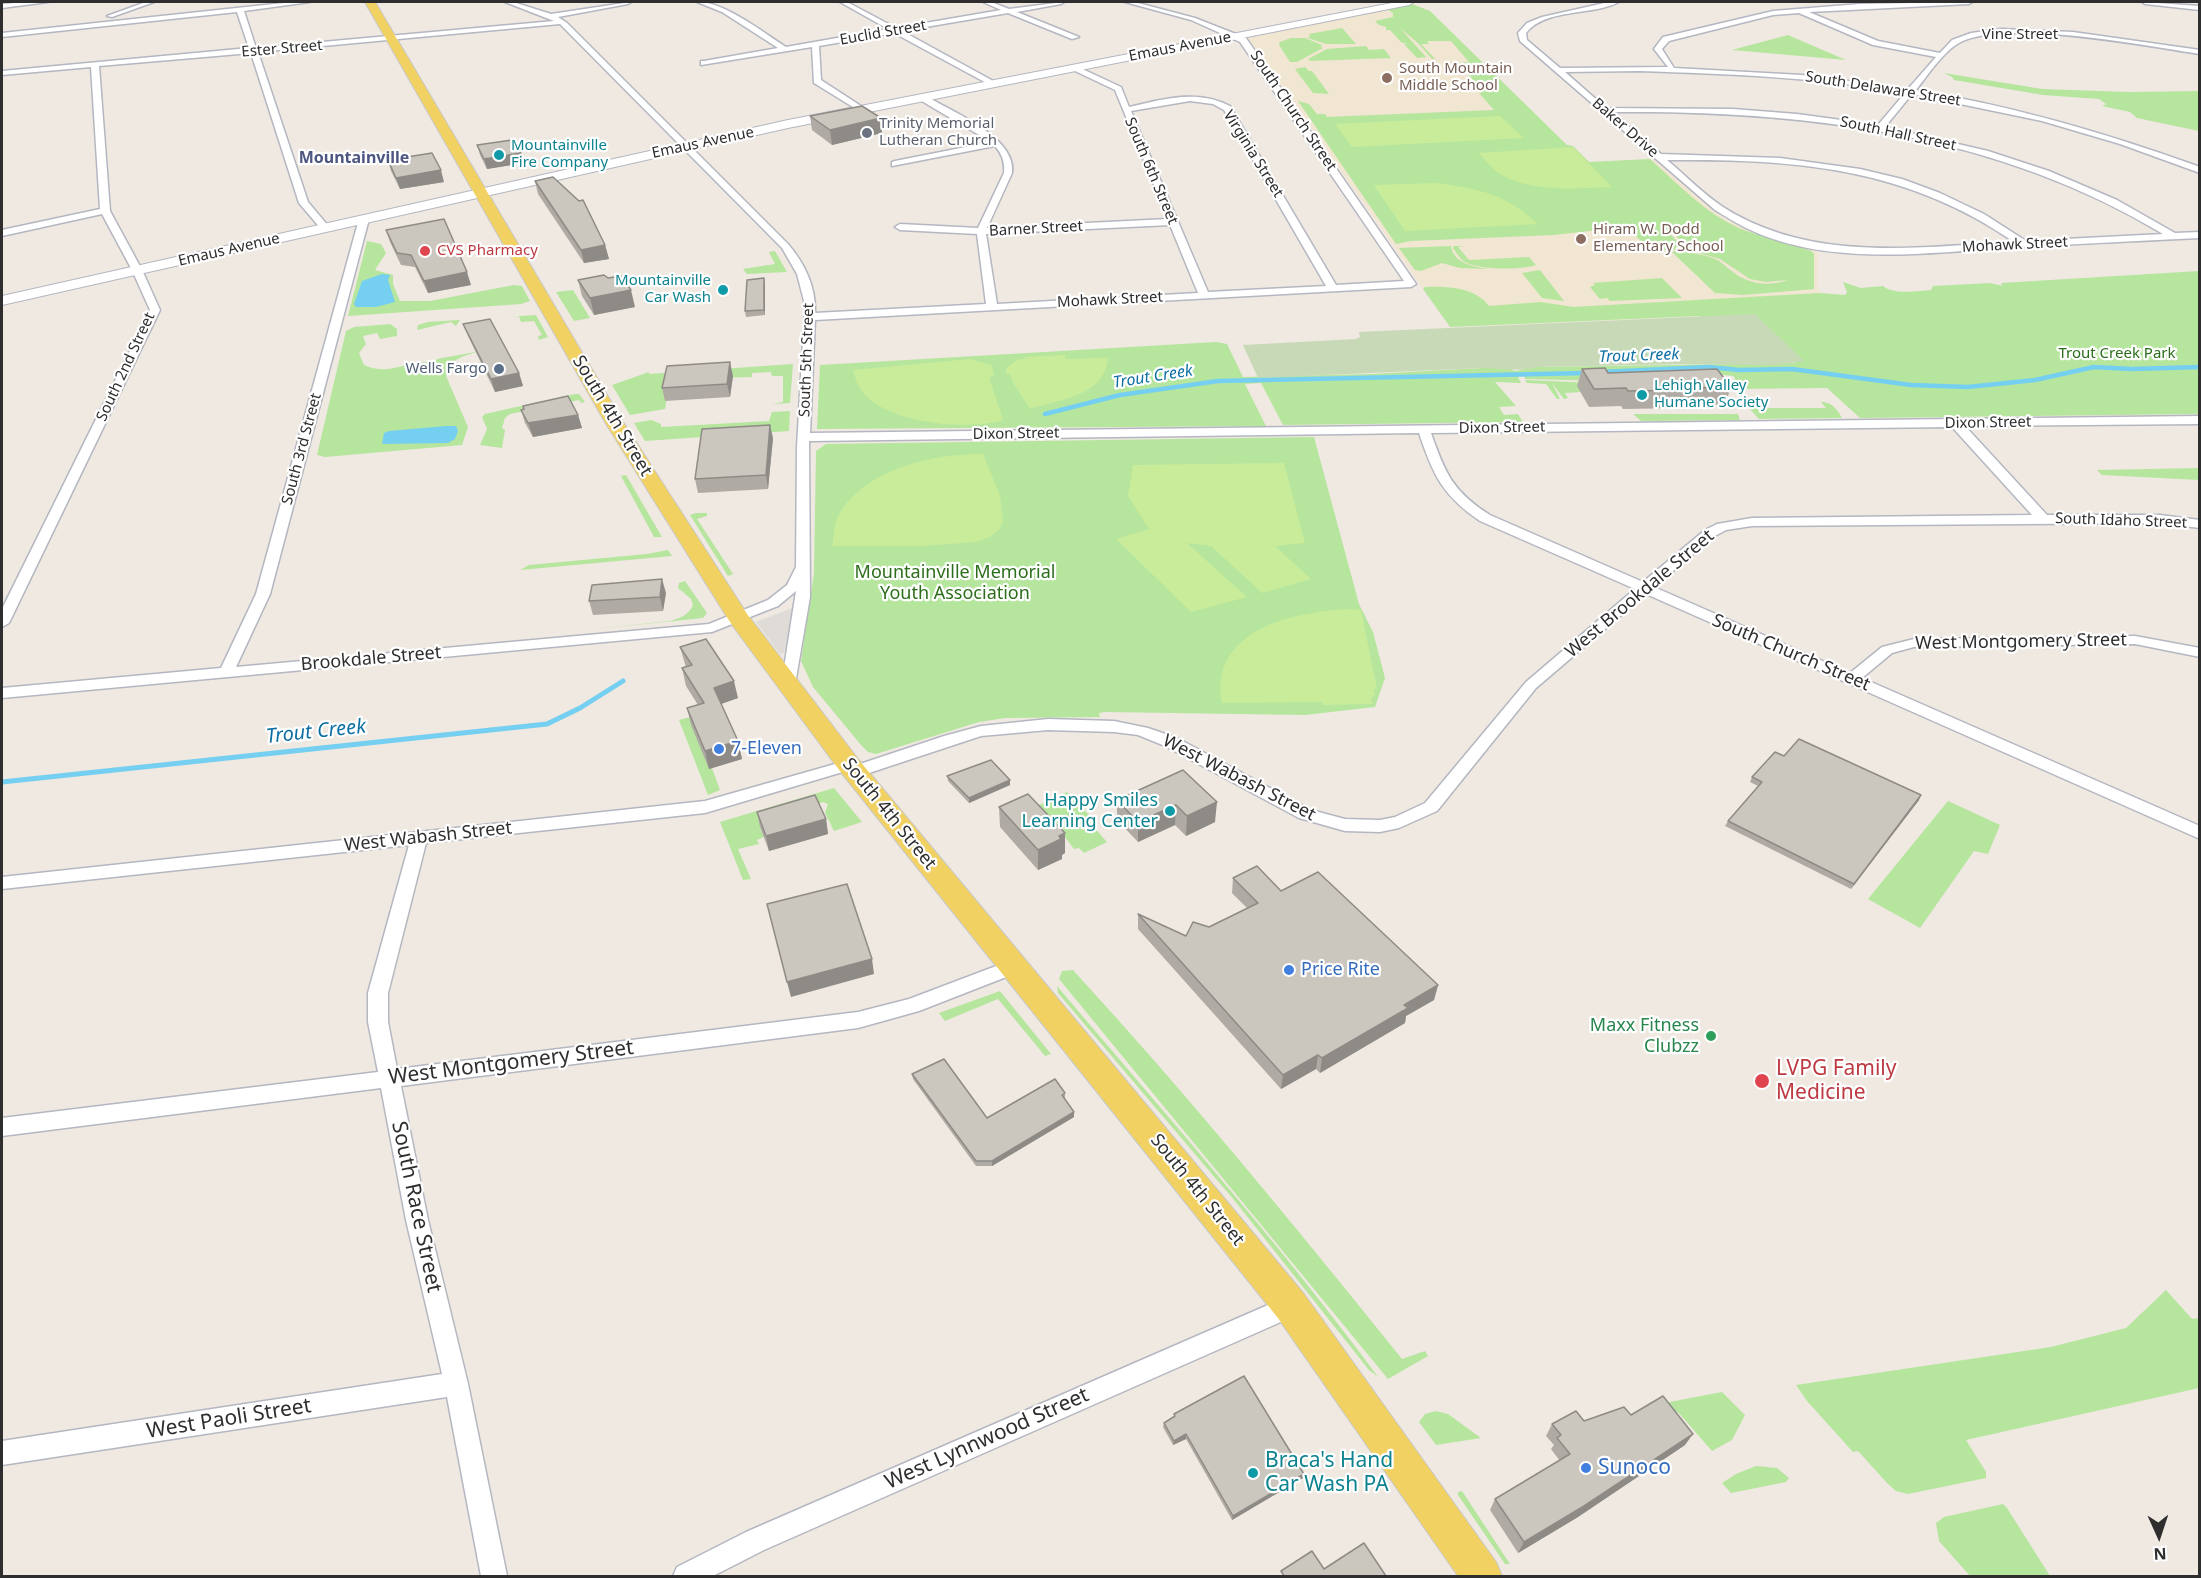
<!DOCTYPE html>
<style>
body{margin:0}
#map{position:relative;width:2201px;height:1578px;overflow:hidden;background:#efe9e1;font-family:"Noto Sans",sans-serif}
canvas{display:block}
.frame{position:absolute;inset:0;border:3px solid #2e2e2e;pointer-events:none}
.north{position:absolute;left:2129px;top:1506px;width:60px;height:60px;-webkit-text-stroke:4px #fff;paint-order:stroke;rotate:177deg;font-size:16px;font-weight:700;line-height:24px;text-align:center;color:#2e2e2e}
.north::after{content:'';display:block;margin:auto;width:21px;height:27px;background:#2e2e2e;clip-path:polygon(50% 0,100% 100%,50% 72%,0 100%)}
</style>
<div id="map">
<canvas width="2201" height="1578"></canvas>
<div class="frame"></div>
<div class="north">N</div>
</div>
<script>
const ctx = document.querySelector('canvas').getContext('2d');
ctx.lineJoin = 'round';
function paint(path, color) {
  ctx.fillStyle = color;
  ctx.fill(path, 'evenodd');
}
function trace(path, color, width, dash) {
  ctx.strokeStyle = color;
  ctx.lineWidth = width;
  ctx.lineCap = dash ? 'butt' : 'round';
  ctx.setLineDash(dash || []);
  ctx.stroke(path);
}
function write(font, color, halo, rows, align = 'center') {
  ctx.font = font + ' "Noto Sans",sans-serif';
  ctx.lineWidth = 4.5;
  ctx.setLineDash([]);
  ctx.textBaseline = 'middle';
  ctx.strokeStyle = halo;
  ctx.fillStyle = color;
  for (const [text, x, y, turn = 0] of rows) {
    ctx.save();
    ctx.translate(x, y);
    ctx.rotate((+turn || 0) * Math.PI / 180);
    ctx.textAlign = isNaN(turn) ? turn : align;
    if (halo) ctx.strokeText(text, 0, 0);
    ctx.fillText(text, 0, 0);
    ctx.restore();
  }
}
paint(new Path2D(`
 M1412 4 1430 11 1567 145 1573 146 1589 162 1653 159 1726 220 1751 231 1818 252 1817 283 1822 301 1699 316 1450 327 1248 38Z`), '#f0e6d1');
paint(new Path2D(`
 M1412 4 1430 11 1567 145 1573 146 1589 162 1650 159C1679 185 1705 213 1741 229 1764 238 1789 241 1811 251L1814 254V289L1743 295 1715 293 1673 253 1652 252C1673 251 1692 251 1713 258 1721 261 1726 267 1733 272 1748 284 1769 287 1787 280L1766 282 1750 279 1720 259 1688 250 1674 233 1684 232 1682 231H1672L1670 234 1686 250H1650L1631 231 1599 230 1553 235 1411 241 1396 244 1298 101 1309 104 1317 114H1325L1327 117 1494 110 1479 93H1481V88L1457 63 1469 62 1451 41H1427L1429 44H1421L1435 59H1432L1418 43 1400 28 1426 57 1417 58 1404 44 1408 43H1402L1390 30H1386V27L1379 25 1375 21 1393 17V13L1387 9Z
 M1342 28 1356 44H1326L1308 38 1310 36 1309 34Z
 M1788 35 1846 60 1732 50Z
 M1291 38H1305L1322 45 1321 47 1323 48 1297 62H1290L1279 45 1280 42Z
 M1366 46 1369 50 1384 49 1391 58 1310 61 1308 59 1327 49Z
 M1305 67 1309 71H1312L1329 94 1313 93 1295 69Z
 M1944 73 2042 89 2129 92 2199 91V131L2137 118 2130 112 2102 106 2106 104 2099 99 2043 95 1954 80 1952 77Z
 M367 241 381 244 386 253 375 270 393 275V284L400 301H430L514 285 522 286 530 301 521 304 348 316Z
 M1451 246C1453 263 1474 267 1489 269L1460 268 1442 263 1421 271 1415 270 1399 248Z
 M1454 246H1465L1458 247 1469 260 1529 257 1536 265C1523 270 1475 271 1462 260 1459 257 1456 252 1453 248Z
 M775 251 787 272 747 274 743 269 775 264 769 252Z
 M1540 270 1564 301 1542 298 1522 273Z
 M2199 271V414L1860 418 1827 388 1732 389 1730 387 1733 386 1735 378 1733 376 1707 373 1706 376 1731 379 1729 384 1525 379 1524 376 1518 377 1521 383 1495 382 1516 406 1499 407 1504 415 1518 414 1523 422 1283 425 1261 383 1245 384 1266 426 817 429 820 365 1216 342 1227 344 1243 377 1372 374 1481 368H1509L1515 371 1537 367 1795 363 1699 316 1450 327 1423 289 1425 287C1446 286 1475 287 1489 306L1541 302 1573 307 1820 293 1845 295 1847 292 1843 282 1861 288 1883 286C1893 295 1918 291 1931 290L1933 286 1990 283 2003 286 2001 283Z
 M1662 278 1682 298 1610 301 1607 298 1600 299 1590 287 1595 285 1593 283Z
 M573 290 590 318 574 321 556 292Z
 M536 315 548 337 539 340 538 336 542 335 534 321 521 322 519 316 460 320 456 326 451 322 417 330 418 325 428 322Z
 M390 324 397 329V336L380 339 377 333 363 336 366 344 359 353 364 365C385 375 400 365 420 362 425 362 429 362 434 362L437 359 503 347C483 351 457 353 445 370L449 371 446 376 468 427 462 445 325 457 317 455 346 331 354 327Z
 M793 364 790 403 772 404 783 402V376H772L771 372 752 373V377L670 379 665 409 630 415 612 385 649 372V374Z
 M1525 380 1595 383 1581 392 1565 393 1568 398 1564 399 1552 383 1560 399H1557L1546 384 1527 383Z
 M575 394H579L585 402 581 403 579 400 510 414 505 418 502 428 505 430 502 448 480 445 487 429 482 417 485 414Z
 M1821 402C1831 401 1838 410 1842 418L1759 419 1748 407 1751 404 1755 408H1826Z
 M790 411 789 431 645 441 634 423 651 420 661 424V427L769 421 772 412Z
 M1633 414H1738L1740 420 1641 421Z
 M1314 437 1359 604 1373 632 1385 678 1375 707 1305 715 1105 712 1099 713 1100 717 1005 718 979 722 876 754 868 752 861 745 813 687 801 661 814 573 816 451 826 444Z
 M2199 468V480L2102 475 2097 470Z
 M626 475 662 537H654L621 476Z
 M696 513H707V516L697 519 733 574 728 576 690 515Z
 M668 550 672 556 520 570 529 565 647 554Z
 M685 581 707 613 703 618 586 630 669 621C679 619 689 615 693 605L691 599 678 588 679 583Z
 M698 715 709 768H712L720 790 708 795 679 720Z
 M834 788 862 822 834 831 825 813 828 804 823 802 760 828 764 837 757 840 759 844 738 849 751 879 743 880 720 822Z
 M1067 792 1091 817 1092 825 1107 842 1084 853 1079 848 1074 849 1065 837 1058 840 1035 807Z
 M1948 801 2000 825 1988 854 1974 851 1920 928 1868 899Z
 M1073 970C1188 1095 1295 1226 1402 1359L1425 1351 1428 1356 1388 1379 1059 979 1062 971Z
 M1057 986C1166 1115 1278 1241 1378 1377L1369 1370 1234 1200 1058 993Z
 M1000 991 1051 1054 1045 1056 998 999 945 1021 939 1013Z
 M2166 1290 2192 1319 2199 1318V1388L1966 1440 1986 1472V1478L1908 1494 1896 1491 1888 1484 1858 1451 1853 1452 1807 1401 1796 1385 2051 1347 2126 1328Z
 M1722 1392 1745 1415 1732 1440 1712 1451 1678 1412 1662 1417 1654 1405Z
 M1436 1411 1448 1414 1481 1438 1436 1445 1419 1422 1425 1414Z
 M1756 1466 1777 1468 1789 1478 1786 1482 1731 1493 1722 1483 1736 1474Z
 M1462 1491 1510 1564H1505L1458 1495V1492Z
 M2003 1504 2007 1508 2050 1576H1970L1939 1541 1936 1523 1944 1517Z`), '#b6e59e');
paint(new Path2D(`
 M1755 314 1804 361 1775 365 1685 364 1537 367C1518 372 1500 368 1481 368L1258 378 1243 345 1356 339 1360 337 1359 332Z`), '#c8d9b8');
paint(new Path2D(`
 M1500 116 1524 138 1352 147 1335 124Z
 M1573 147 1612 187C1577 188 1534 193 1502 175 1493 171 1486 160 1478 153Z
 M1438 183C1482 190 1504 193 1538 224L1405 231 1374 185Z
 M1065 355 1066 359 1108 358C1105 396 1061 399 1030 409L1012 381 1010 374H1006V368L1018 359H1025V357Z
 M970 359 992 365 994 376 989 377 1003 420C967 431 893 424 865 395 858 388 856 380 853 370Z
 M983 454 1000 496 1003 521 999 530 990 537 976 542 922 546H832C834 534 834 521 841 511 870 467 934 454 983 454Z
 M1284 463 1305 543 1275 546 1311 579 1262 593 1211 546 1187 543 1247 597 1191 612 1116 539 1149 529 1128 496 1133 465Z
 M1349 609 1361 610 1377 689H1373L1375 695 1371 700 1373 704 1323 705 1322 702 1222 703C1209 629 1294 612 1349 609Z`), '#c9ec9a');
paint(new Path2D(`
 M792 608 794 610 784 653 780 654 756 622Z`), '#dfdcd8');
paint(new Path2D(`
 M382 274 390 275 388 280 395 302 376 307H356L354 304 362 281Z
 M446 426H456L458 431 455 439 448 443 382 444 384 433 389 431Z`), '#75cff0');
trace(new Path2D(`
 M1600 372 1709 367 1739 370 1792 369 1911 385 1968 387 2035 380 2094 367 2132 369 2200 367
 M1045 414 1120 395 1218 381 1586 373`), '#75cff0', 4.5);
trace(new Path2D(`
 M2 782 547 724 580 708 623 681`), '#75cff0', 5);
const street = new Path2D(`
 M29 2H48L2 8V4Z
 M146 2H154L112 17 107 16Z
 M293 2H310L244 11 256 48 554 21 505 2H513L551 14 631 2 628 4 558 17 567 23 788 244C805 264 816 287 815 313L986 304 977 234 900 230 895 227 900 224 978 228 1004 173C1005 162 1002 154 995 146L892 166V162L895 161 991 142 920 100V96H926C952 112 1017 137 1012 173L987 228 1168 219 1115 90 1073 70 1072 68 1076 66 1121 87 1129 107C1164 99 1197 89 1230 106L1336 285 1404 281 1240 42 1191 20 1125 2H1134L1195 18 1246 38 1416 284 1411 287 815 320 810 433 2200 416V424L1965 426 2047 515H2160L2200 520V528L2160 523 1752 526 1726 530 1715 536 1654 587 1850 673 1882 647 1914 639 2135 636 2200 648V657L2135 644 1914 647 1892 653 1862 678 2200 826V839L1646 594 1536 688 1437 811 1399 828 1380 832 1345 831 1299 818 1165 746 1138 735 1114 732 1048 730 981 736 860 776H848L846 771 705 813 426 843 388 993V1022L397 1069 858 1012 909 999 1012 960 1019 962 1021 967 1019 972 919 1011 858 1028 401 1086 428 1220 468 1384 507 1576H481L447 1397 2 1465V1441L442 1374 406 1220 381 1088 2 1136V1118L378 1072 368 1022V993L409 845 2 889V877L705 801 849 760 855 761 857 765 944 736 981 726 1048 719 1114 721 1148 728 1177 738 1311 810 1345 819 1380 820 1395 817 1425 803 1526 682 1635 589 1480 521C1443 496 1433 475 1419 433L809 441 810 597 794 690H784L781 687 796 591 778 606 712 632 2 698V688L221 668 256 594 359 219 364 216 369 219 270 594 236 667 709 624 768 600 787 585 796 567 797 447 805 305 797 274 782 248 560 24 258 52 308 202 330 228 325 231 322 230 299 203 251 53 99 66 110 211 142 270 160 310 9 623 2 627V609L150 310 132 270 102 214 2 236V230L100 209 91 67 2 75V71L249 48 237 12 2 37V33ZM1190 101 1213 104 1224 110 1326 286 1208 292 1131 111ZM1170 225 1198 293 997 304 986 234ZM1952 427 2032 515 1752 518 1717 524 1705 530 1643 582 1490 515C1453 492 1445 473 1431 433Z
 M697 2C722 0 764 33 786 47L888 29 840 2H847L896 28 1001 10 983 2H991L1009 9 1064 2 1061 4 1017 12 1079 37 1072 39 1008 13 902 31 995 82 996 84 992 86 894 33 819 46 821 80 864 108V112H861L814 83 812 47 701 65V61H704L778 48 722 12Z
 M1609 2H1619C1593 16 1545 8 1526 33L1527 40 1560 68 1668 67 1654 49 1663 37 1773 11 1860 4 1972 2 1969 4 1809 12 1878 41 1940 53 1952 40 1971 33 2001 29 2073 32 2200 50V54C2146 46 2004 18 1959 43 1944 51 1927 76 1916 90 2013 106 2106 133 2200 167V173L2120 144 2042 121 1912 94 1885 127 1988 151 2049 171 2117 200 2175 233 2200 232V238C2136 241 2072 244 2008 248 1922 253 1827 267 1746 228 1736 223 1725 216 1715 210L1520 41 1518 33 1527 23 1542 17ZM1799 13 1873 45 1936 57 1908 89 1802 75 1674 68 1662 49 1669 41 1773 15ZM1639 71C1728 74 1817 77 1905 93L1878 125 1797 114 1733 109 1606 108 1565 72ZM1612 112C1803 110 1996 133 2163 234L2026 241 1984 214 1940 193 1902 179 1860 169 1780 158 1661 154ZM1667 160C1795 159 1906 167 2014 242 1916 247 1811 263 1723 207 1703 194 1685 175 1667 160Z
 M2142 2 2200 6V10L2145 4Z
 M1291 1295 1299 1298 1302 1306 1299 1314 764 1550 713 1576H673L677 1567 746 1532Z`);
const secondary = new Path2D(`
 M1397 2H1414L1409 5 788 128 2 305V296L788 120Z`);
const primary = new Path2D(`
 M365 2H375L623 422 747 614 858 759 1304 1294 1496 1562 1502 1576H1458L1278 1318 840 771 730 622 605 422Z`);
trace(street, '#b4b7c1', 3);
trace(secondary, '#b4b7c1', 2);
trace(primary, '#c9c9c9', 2);
paint(street, '#fff');
paint(secondary, '#fff');
paint(primary, '#f2d163');
paint(new Path2D(`
 M810 116 881 118 882 133 832 145 812 130Z
 M477 145 521 153 524 163 487 169 480 155Z
 M388 160 444 182 400 189 391 171Z
 M535 181 605 245 609 259 584 263 538 194Z
 M386 230 471 285 428 293 415 267 401 265 390 242Z
 M608 278 635 307 594 315 582 296 578 280Z
 M765 284V315L746 317 745 311Z
 M463 324 519 373 523 386 495 392 468 336Z
 M1582 369 1608 373 1731 387 1725 405H1688L1687 408 1623 409 1621 406 1589 407 1577 386Z
 M733 376 730 397 665 401 662 388Z
 M521 410 578 415 582 428 533 437 525 423Z
 M773 438 768 489 698 493 695 479Z
 M666 593 663 611 593 615 589 601Z
 M680 647 738 698 721 704 738 741 742 759 709 769 691 725 687 708 698 705 686 686 682 668 686 667 685 664Z
 M1784 756 1919 800 1851 889 1725 826 1728 821 1758 786 1750 782 1752 777Z
 M1183 770 1215 822 1186 836 1175 825 1138 842 1117 820V800Z
 M947 776 1010 780V785L969 803 948 781Z
 M999 807 1065 833V853L1062 855V859L1038 870 1000 827Z
 M757 812 826 819 828 834 769 851 760 827Z
 M1233 878 1281 891 1438 985 1434 1000 1406 1016 1405 1023 1320 1073 1316 1069 1281 1089 1138 929V914L1186 936 1209 927 1247 908 1232 893Z
 M912 1074 987 1118 1065 1093V1098L1064 1099 1074 1112V1117L992 1166H976L913 1079Z
 M1174 1414 1304 1474 1303 1478 1232 1520 1186 1439 1173 1445 1163 1427 1164 1423 1174 1417Z
 M1631 1415 1685 1445 1578 1517 1518 1553 1490 1510 1495 1499 1560 1461 1551 1449 1554 1445 1546 1436 1552 1424 1584 1421Z`), '#afaba4');
paint(new Path2D(`
 M881 118 882 133 832 145 830 130Z
 M521 153 524 163 487 169 484 159Z
 M441 170 444 182 400 189 396 178Z
 M605 245 609 259 584 263 581 250Z
 M467 272 471 285 428 293 424 281Z
 M764 278 765 284V315L764 310Z
 M631 290 635 307 594 315 590 298Z
 M730 362 733 376 730 397 727 384Z
 M519 373 523 386 495 392 491 379Z
 M578 415 582 428 533 437 528 423Z
 M770 425 773 438 768 489 766 475Z
 M662 579 666 593 663 611 660 597Z
 M734 681 738 698 718 705 714 688Z
 M738 741 742 759 709 769 705 751Z
 M1010 780V785L969 803V798Z
 M1921 795 1919 800 1851 889 1854 884Z
 M1217 802 1215 822 1186 836 1187 816Z
 M1176 805 1175 825 1138 842V822Z
 M826 819 828 834 769 851 766 836Z
 M1065 833V853L1062 855V859L1038 870V850Z
 M872 959 874 974 791 997 787 982Z
 M1438 985 1434 1000 1406 1016 1405 1023 1320 1073 1322 1058 1404 1005Z
 M1318 1055 1316 1069 1281 1089 1283 1075Z
 M1074 1112V1117L992 1166V1161Z
 M1186 1434V1439L1173 1445 1174 1441Z
 M1693 1434 1685 1445 1578 1517 1518 1553 1524 1542Z
 M1304 1474 1303 1478 1232 1520 1233 1516Z`), '#8e8b86');
const building = new Path2D(`
 M862 106 881 118 830 130 810 116Z
 M512 140 521 153 484 159 477 145Z
 M432 153 441 170 396 178 388 160Z
 M553 177 579 201 583 200 605 245 581 250 535 181Z
 M444 219 467 272 424 281 411 255 397 253 386 230Z
 M604 275 608 278 621 276 631 290 590 298 578 280Z
 M764 278V310L745 311 747 280Z
 M490 319 519 373 491 379 463 324Z
 M730 362 727 384 662 388 667 366Z
 M1605 368 1608 373 1717 369 1731 387 1691 388 1693 390 1628 391 1626 388 1594 389 1582 369Z
 M568 396 578 415 528 423 521 410 524 409 523 406Z
 M770 425 766 475 695 479 702 429Z
 M662 579 660 597 589 601 592 585Z
 M706 639 734 681 714 688 738 741 705 751 687 708 704 703 682 668 692 665 680 647Z
 M1799 739 1921 795 1854 884 1728 821 1762 782 1752 777 1775 752 1784 756Z
 M991 760 1010 780 969 798 947 776Z
 M1183 770 1217 802 1187 816 1176 805 1138 822 1117 800Z
 M1028 794 1065 833 1059 836 1061 839 1038 850 999 807Z
 M815 795 826 819 766 836 757 812Z
 M1257 866 1281 891 1318 872 1438 985 1404 1005 1408 1008 1322 1058 1318 1055 1283 1075 1138 914 1186 936 1193 922 1209 927 1258 903 1233 878Z
 M847 884 872 959 787 982 767 904Z
 M944 1059 987 1118 1055 1079 1065 1093 1062 1095 1074 1112 992 1161H976L912 1074Z
 M1244 1376 1304 1474 1233 1516 1186 1434 1174 1441 1164 1423 1175 1416 1174 1414Z
 M1663 1396 1693 1434 1584 1506 1524 1542 1495 1499 1570 1454 1557 1438 1561 1435 1552 1424 1576 1411 1584 1421 1624 1407 1631 1415Z
 M1364 1543 1386 1576H1284L1281 1571 1312 1551 1324 1569Z`);
paint(building, '#cbc7bf');
trace(building, '#8e8b86', 1.5);
for (const [x, y, r, color] of [
 [1387,78,6,"#8d6e63"],
 [867,133,6,"#6b7280"],
 [499,155,6,"#0f9aa8"],
 [1581,239,6,"#8d6e63"],
 [425,251,6,"#e0444e"],
 [723,290,6,"#0f9aa8"],
 [499,369,6,"#5c6f8a"],
 [1642,395,6,"#0f9aa8"],
 [719,749,6,"#3f7fe0"],
 [1170,811,6,"#0f9aa8"],
 [1289,970,6,"#3f7fe0"],
 [1711,1036,6,"#2e9e5b"],
 [1762,1081,8,"#e0444e"],
 [1586,1468,6,"#3f7fe0"],
 [1253,1473,6,"#0f9aa8"]
]) {
  const dot = new Path2D();
  dot.arc(x, y, r, 0, 2 * Math.PI);
  ctx.fillStyle = color;
  ctx.fill(dot);
  trace(dot, '#fff', 2);
}
write('15px', '#2e2e2e', '#fff', [
 ["Euclid Street",883,33,-10],
 ["Vine Street",2020,35],
 ["Emaus Avenue",1180,47,-11],
 ["Ester Street",282,49,-5],
 ["South Delaware Street",1883,89,9],
 ["South Church Street",1293,111,56],
 ["Baker Drive",1625,128,41],
 ["South Hall Street",1898,134,12],
 ["Emaus Avenue",703,143,-12],
 ["Virginia Street",1253,154,58],
 ["South 6th Street",1151,171,67],
 ["Barner Street",1036,229,-3],
 ["Mohawk Street",2015,245,-3],
 ["Emaus Avenue",229,250,-13],
 ["Mohawk Street",1110,300,-3],
 ["South 5th Street",807,360,-88],
 ["South 2nd Street",126,367,-65],
 ["Dixon Street",1988,423,-1],
 ["Dixon Street",1502,428,-1],
 ["Dixon Street",1016,434,-1],
 ["South 3rd Street",302,449,-75],
 ["South Idaho Street",2121,521,2]
]);
write('15px', '#785e54', '#fff', [
 ["South Mountain",1399,69],
 ["Middle School",1399,86],
 ["Hiram W. Dodd",1593,230],
 ["Elementary School",1593,247]
], 'left');
write('15px', '#5b616d', '#fff', [
 ["Trinity Memorial",879,124],
 ["Lutheran Church",879,141]
], 'left');
write('15px', '#0d838f', '#fff', [
 ["Mountainville",511,146],
 ["Fire Company",511,163],
 ["Mountainville",711,281,"right"],
 ["Car Wash",711,298,"right"],
 ["Lehigh Valley",1654,386],
 ["Humane Society",1654,403]
], 'left');
write('15px', '#be3a42', '#fff', [
 ["CVS Pharmacy",437,251]
], 'left');
write('15px', '#2c6e1b', '#fff', [
 ["Trout Creek Park",2117,354]
]);
write('15px', '#4e5e75', '#fff', [
 ["Wells Fargo",487,369]
], 'right');
write('bold 16px', '#4d5680', '#fff', [
 ["Mountainville",354,158]
]);
write('italic 16px', '#0d6fa3', '#fff', [
 ["Trout Creek",1639,356,-2],
 ["Trout Creek",1153,377,-9]
]);
write('18px', '#2e2e2e', '#fff', [
 ["South 4th Street",612,416,59],
 ["West Brookdale Street",1640,594,-40],
 ["West Montgomery Street",2021,642,-1],
 ["South Church Street",1791,653,23],
 ["Brookdale Street",371,659,-5],
 ["West Wabash Street",1239,778,27],
 ["South 4th Street",889,814,51],
 ["West Wabash Street",428,837,-6],
 ["South 4th Street",1197,1190,51]
]);
write('18px', '#2c6e1b', '#fff', [
 ["Mountainville Memorial",955,573],
 ["Youth Association",955,594]
]);
write('18px', '#366cbe', '#fff', [
 ["7-Eleven",731,749],
 ["Price Rite",1301,970]
], 'left');
write('18px', '#0d838f', '#fff', [
 ["Happy Smiles",1158,801],
 ["Learning Center",1158,822]
], 'right');
write('18px', '#27864d', '#fff', [
 ["Maxx Fitness",1699,1026],
 ["Clubzz",1699,1047]
], 'right');
write('italic 20px', '#0d6fa3', '#fff', [
 ["Trout Creek",316,732,-6]
]);
write('21px', '#2e2e2e', '#fff', [
 ["West Montgomery Street",511,1063,-7],
 ["South Race Street",416,1207,78],
 ["West Paoli Street",229,1419,-9],
 ["West Lynnwood Street",987,1439,-24]
]);
write('21px', '#be3a42', '#fff', [
 ["LVPG Family",1776,1069],
 ["Medicine",1776,1093]
], 'left');
write('21px', '#0d838f', '#fff', [
 ["Braca's Hand",1265,1461],
 ["Car Wash PA",1265,1485]
], 'left');
write('21px', '#366cbe', '#fff', [
 ["Sunoco",1598,1468]
], 'left');
</script>
